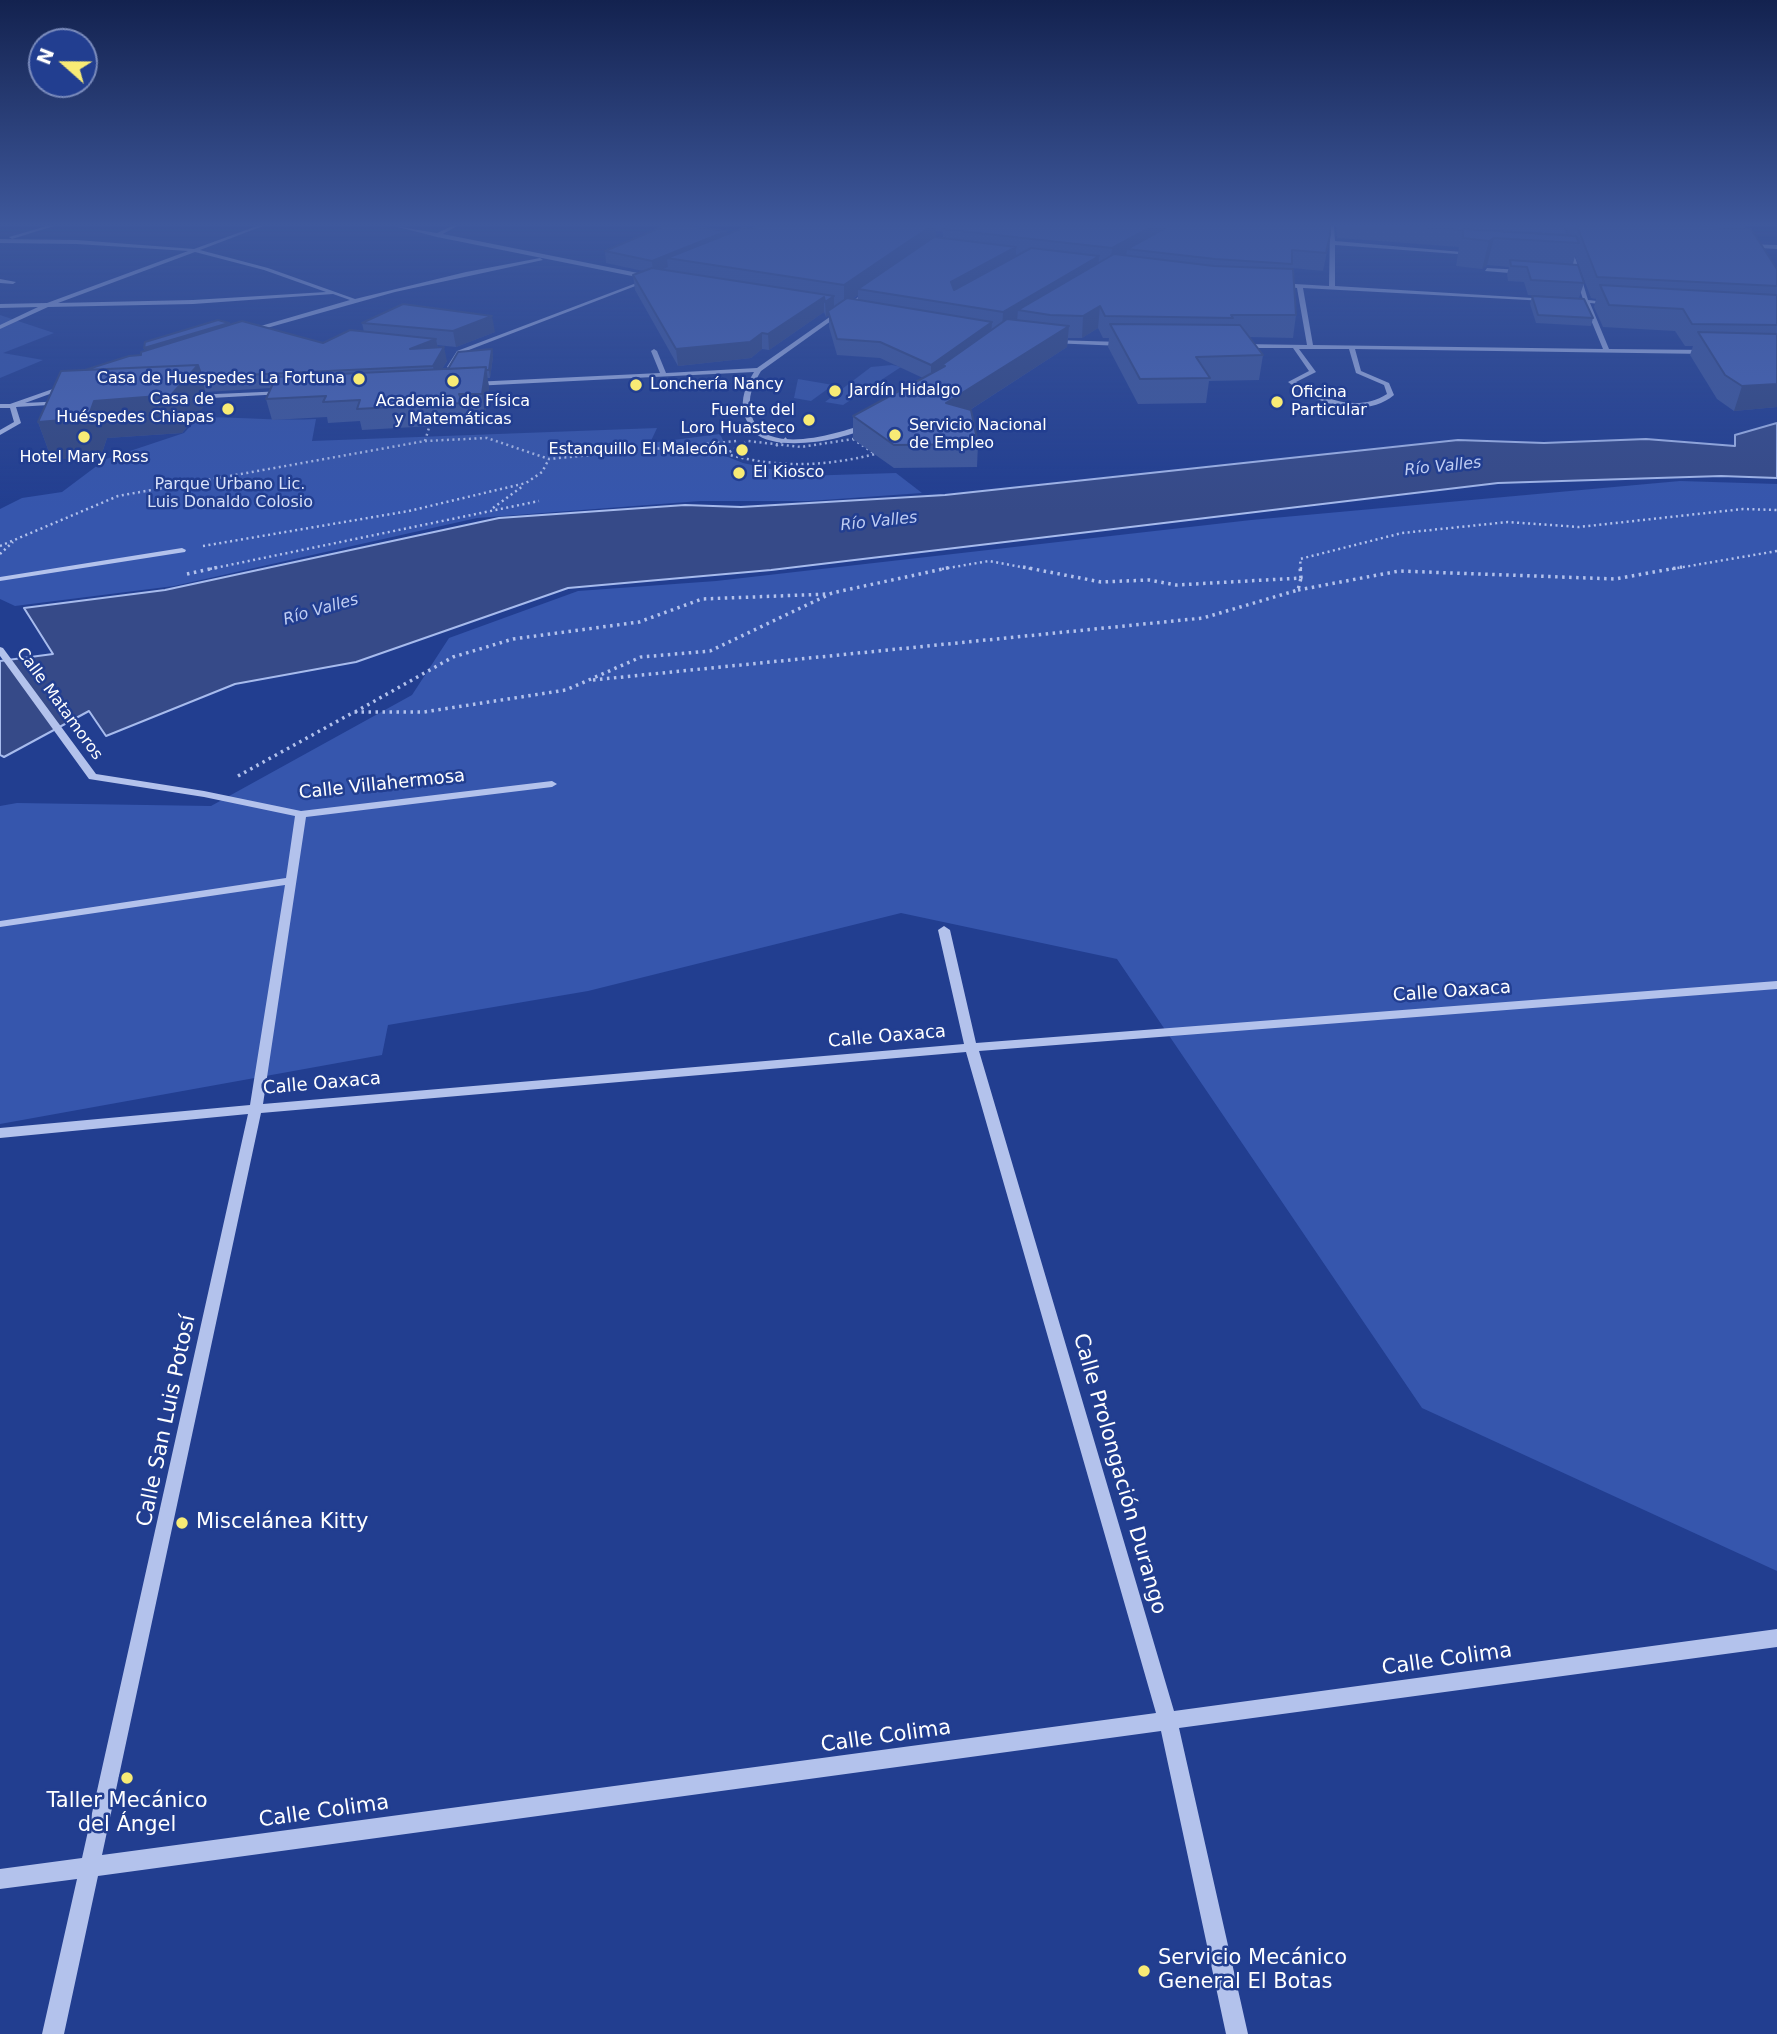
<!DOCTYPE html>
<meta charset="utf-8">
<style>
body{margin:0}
#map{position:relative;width:1777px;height:2034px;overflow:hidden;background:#223e90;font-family:"DejaVu Sans",sans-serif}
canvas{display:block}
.north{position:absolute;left:28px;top:28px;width:70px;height:70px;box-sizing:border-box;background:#223e90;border:2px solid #7a8bbc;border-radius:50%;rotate:291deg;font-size:19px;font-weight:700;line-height:28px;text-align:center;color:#fff}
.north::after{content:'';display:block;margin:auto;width:24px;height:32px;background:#f8eb75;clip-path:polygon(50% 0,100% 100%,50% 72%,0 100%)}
</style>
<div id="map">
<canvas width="1777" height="2034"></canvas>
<div class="north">N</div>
</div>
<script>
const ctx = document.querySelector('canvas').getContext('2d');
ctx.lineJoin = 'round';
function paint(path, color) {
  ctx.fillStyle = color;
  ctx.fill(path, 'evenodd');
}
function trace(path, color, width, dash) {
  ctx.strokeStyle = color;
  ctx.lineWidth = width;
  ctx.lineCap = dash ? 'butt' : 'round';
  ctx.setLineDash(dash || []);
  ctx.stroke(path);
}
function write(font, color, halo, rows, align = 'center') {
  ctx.font = font + ' "DejaVu Sans",sans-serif';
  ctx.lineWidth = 5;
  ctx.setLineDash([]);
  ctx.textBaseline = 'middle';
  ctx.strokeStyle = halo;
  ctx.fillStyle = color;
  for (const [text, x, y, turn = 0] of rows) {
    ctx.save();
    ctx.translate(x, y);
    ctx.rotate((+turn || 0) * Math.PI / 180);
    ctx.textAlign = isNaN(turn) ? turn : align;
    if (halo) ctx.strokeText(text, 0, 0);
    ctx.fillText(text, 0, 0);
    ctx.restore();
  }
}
paint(new Path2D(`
 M0 315 54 333 3 353 43 360 0 378Z
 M892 365 901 367 843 405 825 402 871 367Z
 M798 379 833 385 811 401 794 398Z
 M199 417C239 417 276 421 316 419L312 441 657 428 650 443 720 434 728 451 723 455 743 463 802 476 896 473 922 493 809 501H700L477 518 174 586 15 606 0 599V509L22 498 62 492 106 459 184 433Z
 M1680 481 1777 484V1571L1422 1408 1117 959 901 913 588 991 388 1025 382 1055 0 1124V806L17 803 211 806 412 695 449 638 578 591 716 581 1251 520Z`), '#3656ad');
const water = new Path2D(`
 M1777 423V478L1721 476 1498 483 771 570 568 588 356 662 235 684 106 736 89 711 4 757 0 755V661L53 654 24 608 165 590 499 518 685 505 741 507 945 495 1458 440 1544 443 1646 439 1735 446V435Z`);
paint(water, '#364a88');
trace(water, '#a7bbed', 2);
trace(new Path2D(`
 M853 439 875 454C824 467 777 468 726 454L748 441 801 447Z
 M425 441 431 421
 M493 508 523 486
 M0 546 118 496 425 441 487 438 549 459 737 441
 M203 546 409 511 526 483 542 472 549 459
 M0 554 13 542
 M210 569 539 501
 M942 569 989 561 1032 569
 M1301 569 1300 559 1402 533 1508 522 1579 527 1743 509 1777 510
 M1672 569 1777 551`), '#b3c2ec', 2.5, [2, 3.5]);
trace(new Path2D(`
 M1023 567 1101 582 1149 580 1176 585 1301 578 1300 567
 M187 574 219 567
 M1298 590 1399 571 1615 579 1682 567
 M593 680 1203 618 1298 590 1301 578
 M355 712 453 657 513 639 639 622 702 599 828 594
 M238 776 354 712H424L566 690 641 657 710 651 832 593 952 567`), '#b3c2ec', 3.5, [2.5, 4.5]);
paint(new Path2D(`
 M47 226H54L12 239 9 237Z
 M257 226H263L200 250 268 268 355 299 466 272 540 258 543 260 395 292 249 333 247 330 350 300 333 294 193 304 48 307 0 329V325L38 307 0 308V304L47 303 188 251 77 244 0 243V239L77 240 194 249ZM195 252 264 270 326 292 193 300 58 303Z
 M394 226 437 233 452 226H457L443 234 648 275 651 280 461 353 450 369 447 367 457 351 647 279 437 237Z
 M1330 226H1334L1335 241 1474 253 1471 255 1335 245V286L1549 299 1546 301 1303 288 1313 345 1603 349 1584 303 1568 300 1571 298 1583 299 1570 260 1555 226H1559L1576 260 1588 300 1615 303 1612 305 1590 303 1609 349 1707 350 1710 352 1707 354 1355 349 1361 371 1389 383 1394 395C1364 420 1316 404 1288 382L1309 371 1293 348H1242L1239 346 1242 344 1307 345 1297 288 1275 285 1278 283 1329 286ZM1299 349H1349L1356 373 1384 385 1387 394C1357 413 1324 399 1296 382L1316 372Z
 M1746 244 1777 245V249L1744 247Z
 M1487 268 1522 270 1525 272 1522 274 1485 271Z
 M0 279 16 282 13 284 0 283Z
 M871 288 873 291 761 371C753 384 747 398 751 413 761 459 839 433 868 423L871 425C849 440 777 453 755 433 750 428 746 420 744 414 740 399 746 385 754 372L473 386 470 384 473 382 660 373 651 351 654 349 657 351 666 373 757 368Z
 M1053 340 1122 342 1125 344 1122 346 1051 343Z
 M67 384 70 386 69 387 25 403 63 401 66 403 65 404 16 407 21 423 0 435V430L14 422 10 408H0V404H10Z
 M285 391V393L283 394 193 399 190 397 193 395Z
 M182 548 186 550 185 552 0 581V577Z
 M0 647 3 648 96 774 204 791 301 811 552 781 557 784 552 787 306 817 263 1104 964 1044 938 930 944 926 950 930 976 1043 1777 981V989L979 1051 1174 1711 1777 1629V1647L1179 1728 1248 2034H1226L1161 1731 98 1876 64 2034H42L77 1879 0 1889V1869L82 1858 248 1114 0 1138V1128L250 1105 285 885 0 927V921L286 878 295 816 204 797 89 779 0 656ZM966 1052 1156 1713 102 1855 261 1113Z`), '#b3c2ec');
trace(new Path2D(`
 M776 446 788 437`), '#b3c2ec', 2.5, [2, 3.5]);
paint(new Path2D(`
 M760 226H1330L1327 252 1323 271 1292 268 1296 315 1293 338 1249 337 1263 355 1259 380 1209 381 1206 403 1138 404 1108 347 1109 338H1103L1098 328 1082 338H1068L1067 347 970 410 978 444 977 467 894 468 853 439V416L923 378 880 358 837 355 829 327V315L826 317 824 312 769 350 762 349 751 358 678 366 635 290 633 275 643 271 606 263 605 251 727 231V234L752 229ZM936 231 943 232V239L936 238ZM858 295V300L852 299Z
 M1336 226H1745L1744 229 1777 269V407L1734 411 1717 399 1690 355 1693 346H1685L1675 331 1603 327 1594 307 1596 299 1591 298 1575 256 1573 264 1584 283 1579 298 1528 295 1524 282 1508 281 1507 274 1509 267 1487 265 1482 269 1456 266 1459 247 1337 238Z
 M1532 296 1593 318 1591 326 1536 323 1530 304Z
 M229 323 230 324 323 343 364 332 362 323 495 332 456 347 437 345 447 361 442 369H448L492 349 493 357 490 378H487L489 387 485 415 465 414 467 424 362 430 360 421 328 423 327 417 272 420 266 399 271 388 206 392 208 401 182 433 107 438 101 456 52 460 38 422 85 370 141 355 145 351 144 348Z`), '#40599d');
paint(new Path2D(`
 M931 226H936V240L858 289V295L844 304V285Z
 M1153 226H1182L1127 249 1126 257 1110 266 1112 248Z
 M727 231 728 243 667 258 668 267 653 273 652 261Z
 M1494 238 1487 265 1482 269 1489 241Z
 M1016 247V264L951 300V282Z
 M1099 256 1098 273 1018 310 1017 321 1002 330 1003 312Z
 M834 296V312L828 311 829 315 826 317 825 302Z
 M824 297V312L769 350 768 334Z
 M1100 306 1098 328 1082 338 1083 316Z
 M492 316 495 332 456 347 453 331Z
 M992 322 991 338 945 366 942 365V374L931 382V365Z
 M229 323 231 331 147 356 144 348Z
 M1069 326 1067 347 945 426 946 403Z
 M762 333V349L751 358 678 366 676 349Z
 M436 339 439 354 410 349Z
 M444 347 447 361 435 380 433 366Z
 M492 349 493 357 490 378 489 370Z
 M198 365 208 401 182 433 107 438 101 456 52 460 38 422 94 401Z
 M486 367 489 387 485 415 482 394Z
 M1777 384V407L1734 411 1742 386Z`), '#344880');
const building = new Path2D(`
 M664 226H685L727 231 652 261 605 251Z
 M760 226H931L844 285 667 258 743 228 752 229Z
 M948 226H1153L1112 248 943 229Z
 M1169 226H1330V235L1326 253 1292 250V264L1215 259 1127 249Z
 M1410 226H1564L1568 235 1463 229V230Z
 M1577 226H1683L1751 229 1777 269V286L1597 277Z
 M1463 229 1576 236 1579 243 1494 238 1489 241 1463 238Z
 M934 237 1016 247 951 282 954 290 1031 248 1099 256 1003 312 858 289Z
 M1114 254 1214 266 1293 269 1296 315H1231L1233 318 1105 316 1100 306 1083 316 1050 315 1018 310Z
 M1510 260 1578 265 1584 283 1531 280 1527 267 1511 266Z
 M652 268 834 296 825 302 824 297 768 334 762 333 750 342 676 349 633 275Z
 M1600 285 1777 295V325L1692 324 1683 309 1609 305Z
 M1532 296 1584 299 1593 318 1538 315Z
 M847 298 992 322 931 365 880 342 837 339 828 311Z
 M403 304 492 316 453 331 362 323Z
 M1007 319 1069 326 946 403 971 410 978 444 894 445 853 416 945 366 942 365Z
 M218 320 229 323 144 348 145 342Z
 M242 321 323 343 350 330 436 339 410 349 444 347 433 366 202 377 198 365 85 370 129 356 141 355V352Z
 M1110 324 1240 325 1263 355 1196 357 1210 378 1140 379Z
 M1698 332 1777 334V384L1742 386 1725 375Z
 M492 349 489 370H486V367L448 369 458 352Z
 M198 365 171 395 94 401 88 418 38 422 61 371Z
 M486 367 482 394H459L463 403 357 409 360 400 323 402 326 396 266 399 276 377Z`);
paint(building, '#4b67b7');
trace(building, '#344880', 2);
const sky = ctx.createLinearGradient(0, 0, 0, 511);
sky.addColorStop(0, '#13224f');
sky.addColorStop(0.44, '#3e589c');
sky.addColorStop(1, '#3e589c00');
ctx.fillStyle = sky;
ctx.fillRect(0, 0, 1777, 511);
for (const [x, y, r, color] of [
 [359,379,7,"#f8eb75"],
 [453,381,7,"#f8eb75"],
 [636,385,7,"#f8eb75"],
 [835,391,7,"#f8eb75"],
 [1277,402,7,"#f8eb75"],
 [228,409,7,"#f8eb75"],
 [809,420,7,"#f8eb75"],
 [895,435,7,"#f8eb75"],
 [84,437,7,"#f8eb75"],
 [742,450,7,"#f8eb75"],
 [739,473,7,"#f8eb75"],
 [182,1523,7,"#f8eb75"],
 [127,1778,7,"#f8eb75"],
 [1144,1971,7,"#f8eb75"]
]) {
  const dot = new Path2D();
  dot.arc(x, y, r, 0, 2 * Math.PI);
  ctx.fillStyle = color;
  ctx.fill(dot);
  trace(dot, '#223e90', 2.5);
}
write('16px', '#fff', '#223e90', [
 ["Casa de Huespedes La Fortuna",345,379,"right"],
 ["Lonchería Nancy",650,385],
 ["Jardín Hidalgo",849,391],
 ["Oficina",1291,393],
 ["Particular",1291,411],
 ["Casa de",214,400,"right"],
 ["Huéspedes Chiapas",214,418,"right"],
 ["Academia de Física",453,402,"center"],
 ["y Matemáticas",453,420,"center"],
 ["Fuente del",795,411,"right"],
 ["Loro Huasteco",795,429,"right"],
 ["Servicio Nacional",909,426],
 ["de Empleo",909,444],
 ["Estanquillo El Malecón",728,450,"right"],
 ["Hotel Mary Ross",84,458,"center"],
 ["El Kiosco",753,473]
], 'left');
write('italic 16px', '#bfcdf3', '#223e90', [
 ["Río Valles",1443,467,-6],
 ["Río Valles",879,522,-6],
 ["Río Valles",321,610,-16]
]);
write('16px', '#d8e1f9', '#223e90', [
 ["Parque Urbano Lic.",230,485],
 ["Luis Donaldo Colosio",230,503]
]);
write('16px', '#fff', '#223e90', [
 ["Calle Matamoros",59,704,54]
]);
write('18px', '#fff', '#223e90', [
 ["Calle Villahermosa",382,785,-6],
 ["Calle Oaxaca",1452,992,-4],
 ["Calle Oaxaca",887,1037,-5],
 ["Calle Oaxaca",322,1084,-5]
]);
write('21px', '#fff', '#223e90', [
 ["Calle San Luis Potosí",167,1421,-78],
 ["Calle Prolongación Durango",1119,1474,74],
 ["Calle Colima",1447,1660,-8],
 ["Calle Colima",886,1737,-8],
 ["Calle Colima",324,1812,-8]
]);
write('21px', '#fff', '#223e90', [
 ["Miscelánea Kitty",196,1523],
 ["Taller Mecánico",127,1802,"center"],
 ["del Ángel",127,1826,"center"],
 ["Servicio Mecánico",1158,1959],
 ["General El Botas",1158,1983]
], 'left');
</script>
